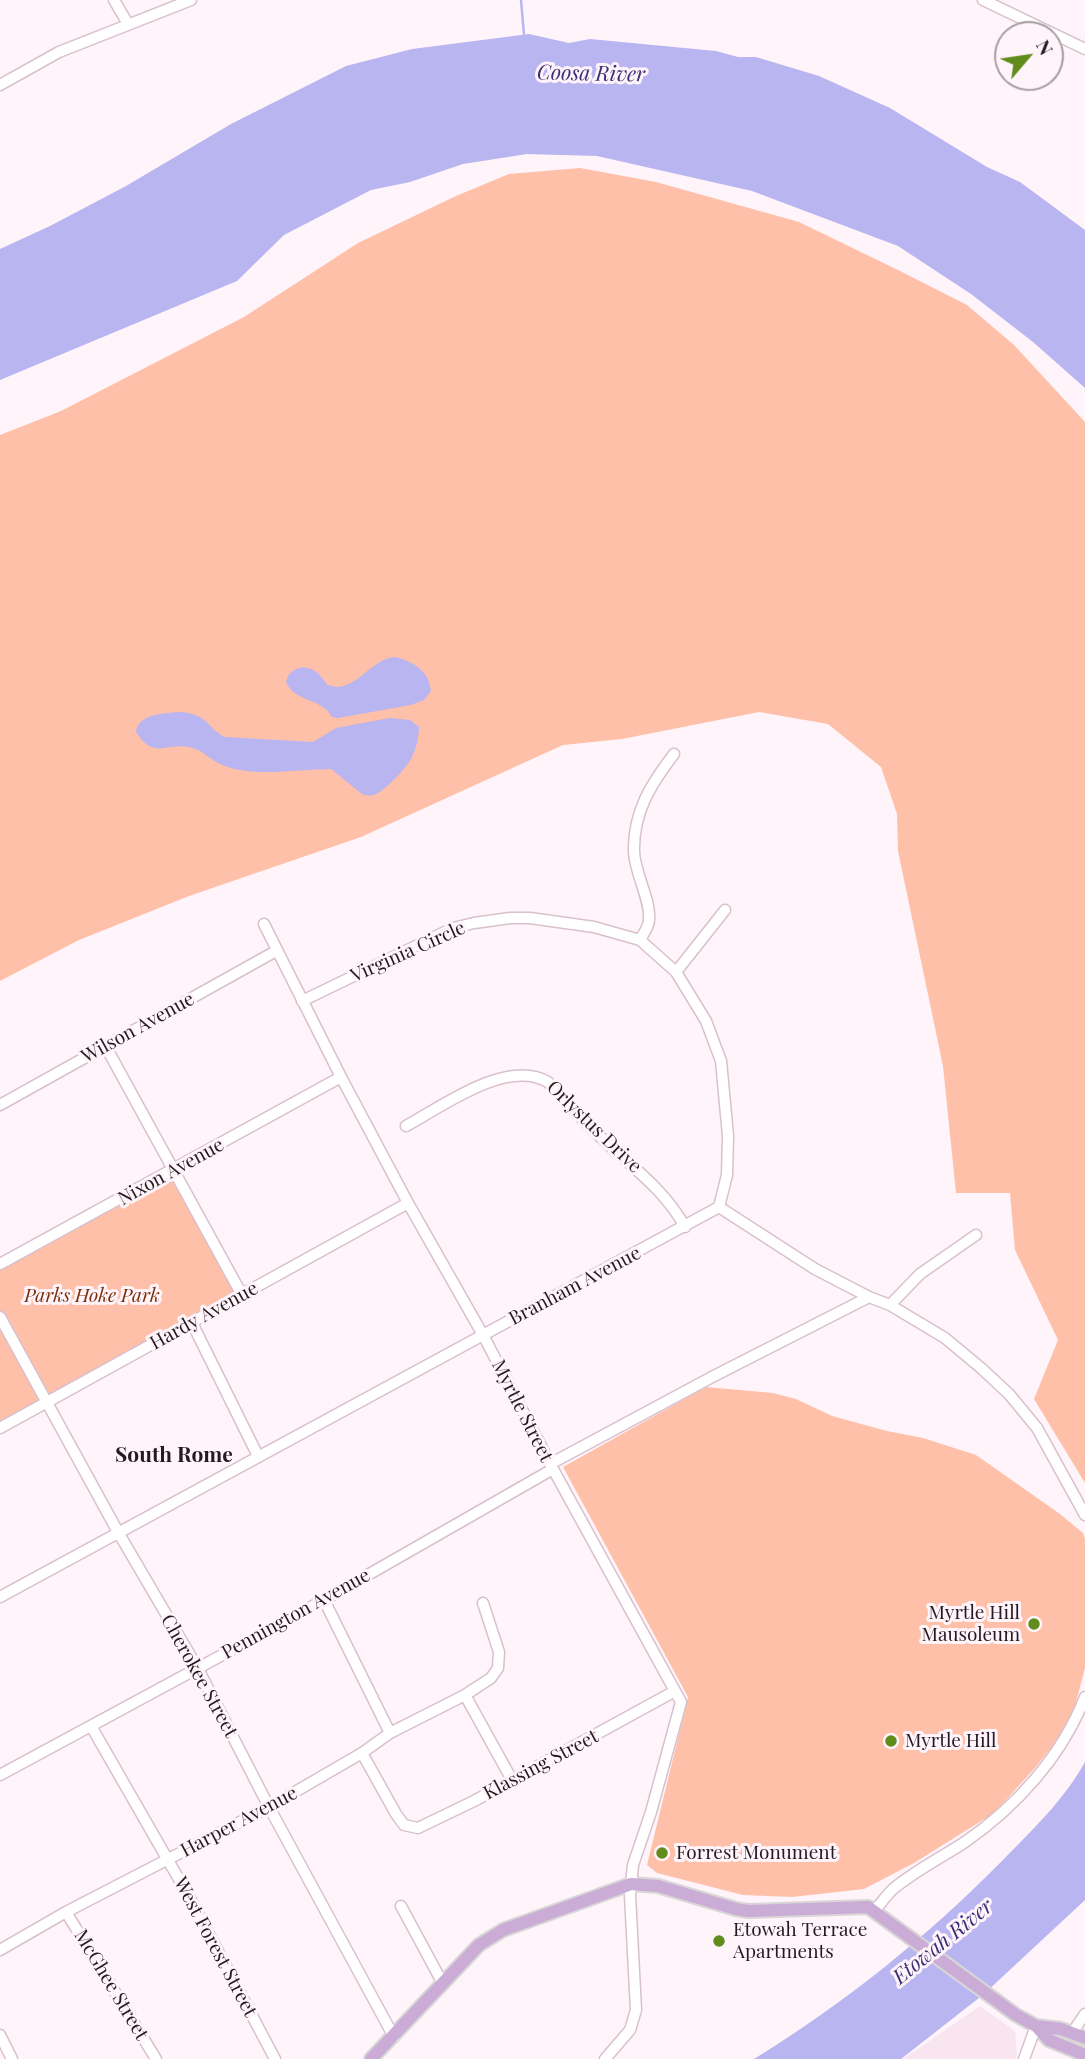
<!DOCTYPE html>
<style>
body{margin:0}
#map{position:relative;width:1085px;height:2059px;overflow:hidden;background:#fff4fa;font-family:"Playfair Display",serif}
canvas{display:block}
.north{position:absolute;left:994px;top:21px;width:70px;height:70px;box-sizing:border-box;background:#fff4fa;border:2px solid #a79da3;border-radius:50%;rotate:61deg;font-size:19px;font-weight:700;line-height:28px;text-align:center;color:#241b20}
.north::after{content:'';display:block;margin:auto;width:24px;height:32px;background:#618c1c;clip-path:polygon(50% 0,100% 100%,50% 72%,0 100%)}
</style>
<div id="map">
<canvas width="1085" height="2059"></canvas>
<div class="north">N</div>
</div>
<script>
const ctx = document.querySelector('canvas').getContext('2d');
ctx.lineJoin = 'round';
function paint(path, color) {
  ctx.fillStyle = color;
  ctx.fill(path, 'evenodd');
}
function trace(path, color, width, dash) {
  ctx.strokeStyle = color;
  ctx.lineWidth = width;
  ctx.lineCap = dash ? 'butt' : 'round';
  ctx.setLineDash(dash || []);
  ctx.stroke(path);
}
function write(font, color, halo, rows, align = 'center') {
  ctx.font = font + ' "Playfair Display",serif';
  ctx.lineWidth = 6;
  ctx.setLineDash([]);
  ctx.textBaseline = 'middle';
  ctx.strokeStyle = halo;
  ctx.fillStyle = color;
  for (const [text, x, y, turn = 0] of rows) {
    ctx.save();
    ctx.translate(x, y);
    ctx.rotate((+turn || 0) * Math.PI / 180);
    ctx.textAlign = isNaN(turn) ? turn : align;
    if (halo) ctx.strokeText(text, 0, 0);
    ctx.fillText(text, 0, 0);
    ctx.restore();
  }
}
paint(new Path2D(`
 M980 2006 1015 2031 1017 2054 1015 2059H903Z`), '#f9e5ef');
paint(new Path2D(`
 M580 168 656 182 799 222 900 271 967 305 1014 345 1085 422V1483L1034 1399 1058 1340 1015 1250 1010 1193H956L943 1066 898 851 897 814 881 767 828 724 759 712 622 739 563 745 361 837 189 896 79 940 0 981V435L61 411 244 317 358 243 456 196 509 174Z
 M175 1170 242 1295 0 1428V1264Z
 M706 1387 773 1393 796 1399 832 1416 887 1431 923 1438 976 1455 1060 1514 1083 1533 1085 1539V1668L1075 1706 1059 1738 1035 1768 994 1813 914 1863 864 1889 792 1897 743 1895 657 1873 647 1865 688 1697 563 1467Z`), '#fec0a8');
paint(new Path2D(`
 M529 34 569 43 590 39 716 51 738 57H756L819 76 890 108 987 167 1020 182 1085 230V388L1033 342 971 294 898 246 752 191 597 156 527 154 463 164 410 182 371 190 284 235 237 281 0 380V249L50 226 126 186 231 124 346 66 412 49Z
 M395 657C412 661 429 670 431 691L424 700 411 705 338 718 332 717C322 698 294 702 286 682 288 669 303 663 315 671 320 674 324 681 328 685 355 695 369 659 395 657Z
 M182 712C209 715 208 729 225 737L313 742 336 728 389 718 410 720 419 727C418 756 406 769 386 787 377 794 373 798 362 794L331 769C299 769 253 778 222 765 210 760 202 749 189 747 165 743 154 760 136 732 138 713 167 713 182 712Z
 M1085 1762V1900L984 1994 901 2059H754C845 2003 927 1937 1003 1860 1033 1829 1064 1800 1085 1762Z`), '#b8b5f1');
trace(new Path2D(`
 M521 0 524 35`), '#b8b5f1', 2.5);
const minor = new Path2D(`
 M114 0 128 24
 M983 0 1085 49
 M0 85 59 52 191 0
 M264 924 341 1077 408 1203 483 1335 553 1469 681 1702 651 1812 633 1865 630 1895 636 2010 630 2030 605 2059
 M640 940C643 934 649 927 649 920 651 900 635 874 634 852 633 812 651 784 674 754
 M676 972 725 910
 M302 1001 453 928 474 923 510 918H530L594 927 640 940 676 972 706 1021 721 1061 728 1136 727 1175 719 1207
 M106 1047 242 1295
 M0 1105 276 951
 M406 1126C443 1106 507 1058 548 1082 567 1105 590 1127 612 1148 640 1173 667 1194 685 1227
 M719 1207 815 1269 869 1297 890 1305 945 1338 981 1368 1009 1394 1037 1428 1085 1515
 M0 1264 341 1077
 M890 1305 920 1274 976 1235
 M0 1317 118 1532 197 1667 269 1807 394 2037
 M192 1323 258 1456
 M0 1428 408 1203
 M550 1464 712 1377 869 1297
 M0 1597 719 1207
 M324 1600 390 1733
 M465 1695 512 1780
 M91 1726 192 1902 275 2059
 M362 1753 396 1814 404 1825 418 1828 474 1801 675 1691
 M0 1775 324 1600 553 1469
 M401 1906 442 1982
 M875 1910C881 1903 886 1896 892 1890 911 1873 944 1856 965 1842 1017 1806 1062 1756 1085 1697
 M66 1912 156 2059
 M0 1950 66 1912 269 1807 362 1753 390 1733 465 1695 491 1678 498 1668 499 1652 483 1603
 M1072 2033 1085 2014
 M0 2035 12 2059
 M1024 2059 1036 2026`);
const major = new Path2D(`
 M1036 2026 1061 2029 1085 2038
 M371 2059 479 1945 503 1930 631 1884 658 1886 736 1909 748 1911 868 1907 1016 2015 1036 2026 1049 2040 1085 2055`);
trace(minor, '#d9c0cd', 13);
trace(major, '#d8d6d7', 16);
trace(minor, '#fff', 10);
trace(major, '#caacd7', 12);
for (const [x, y, r, color] of [
 [1034,1624,7,"#618c1c"],
 [891,1741,7,"#618c1c"],
 [662,1853,7,"#618c1c"],
 [719,1941,7,"#618c1c"]
]) {
  const dot = new Path2D();
  dot.arc(x, y, r, 0, 2 * Math.PI);
  ctx.fillStyle = color;
  ctx.fill(dot);
  trace(dot, '#fff4fa', 2.5);
}
write('19px', '#241b20', '#fff4fa', [
 ["Virginia Circle",408,952,-24],
 ["Wilson Avenue",138,1028,-29],
 ["Orlystus Drive",594,1127,44],
 ["Nixon Avenue",171,1172,-29],
 ["Branham Avenue",575,1286,-28],
 ["Hardy Avenue",204,1316,-29],
 ["Myrtle Street",522,1411,63],
 ["Pennington Avenue",296,1614,-29],
 ["Cherokee Street",199,1676,61],
 ["Klassing Street",541,1765,-28],
 ["Harper Avenue",239,1822,-28],
 ["West Forest Street",215,1947,62],
 ["McGhee Street",111,1985,59]
]);
write('italic 19px', '#7b300c', '#fff4fa', [
 ["Parks Hoke Park",92,1296]
]);
write('19px', '#241b20', '#fff4fa', [
 ["Myrtle Hill",1020,1613,"right"],
 ["Mausoleum",1020,1635,"right"],
 ["Myrtle Hill",905,1741],
 ["Forrest Monument",676,1853],
 ["Etowah Terrace",733,1930],
 ["Apartments",733,1952]
], 'left');
write('italic 21px', '#3a2f74', '#fff4fa', [
 ["Coosa River",591,74,1],
 ["Etowah River",943,1942,-39]
]);
write('bold 21px', '#241b20', '#fff4fa', [
 ["South Rome",174,1455]
]);
</script>
